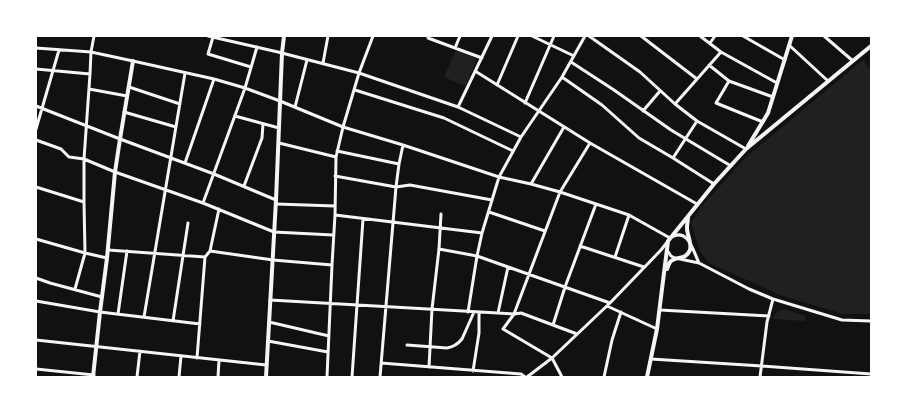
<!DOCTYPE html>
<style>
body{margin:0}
#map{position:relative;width:907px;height:413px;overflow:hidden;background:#111;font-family:"Exo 2",sans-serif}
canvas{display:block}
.frame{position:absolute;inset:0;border:37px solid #fff;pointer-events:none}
</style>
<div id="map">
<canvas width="907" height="413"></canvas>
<div class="frame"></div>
</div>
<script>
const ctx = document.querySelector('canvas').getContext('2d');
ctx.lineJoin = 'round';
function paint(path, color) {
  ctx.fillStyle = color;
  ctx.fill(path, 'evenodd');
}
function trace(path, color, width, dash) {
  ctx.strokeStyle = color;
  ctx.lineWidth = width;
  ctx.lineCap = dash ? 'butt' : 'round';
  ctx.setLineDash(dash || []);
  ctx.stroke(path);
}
paint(new Path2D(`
 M456 50 477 59 465 86 444 77Z
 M863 60 871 70V314H843L780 295 709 263 700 251 691 223 703 205 746 157Z
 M785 309 805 316V321L773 319C774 313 780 310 785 309Z`), '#202020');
trace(new Path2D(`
 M208 36 278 52 359 73 458 107 521 137
 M429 36 428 38 482 58
 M532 36 574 56
 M589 36 640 72 675 104 697 121 746 149
 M641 36 697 79
 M700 36 721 52 777 83
 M743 36 785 60
 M824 36 853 61
 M213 37 208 54 251 67
 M710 43 715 36
 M789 45 828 81
 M36 48 91 52 133 61 214 79 245 88 280 101 343 127 403 145 499 177 531 184 560 192 629 215 670 238C688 226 693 251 699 263
 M455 48 460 36
 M571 62 614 90 671 130 731 166
 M323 63 328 36
 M709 65 729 81 773 97
 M36 69 90 74
 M475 71 590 143 697 204
 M562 77 602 105 639 138 673 158 714 184
 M729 81 716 103 763 122
 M497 85 518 36
 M129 87 180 104
 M89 89 127 96
 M355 90 444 118 513 151
 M525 103 554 36
 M675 104 721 52
 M36 106 120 139 214 174 276 200
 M295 107 307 60
 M458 107 492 36
 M643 111 660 91
 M124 112 176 127
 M235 116 279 128
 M36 129 59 50
 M36 140 61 149 69 157 84 159 115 172 203 203 274 232 333 235
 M279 143 336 157
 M337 151 399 164
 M673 158 697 121
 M185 163 214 79
 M335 176 396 187 410 185 492 200
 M531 184 564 127
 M244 186 262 138 263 124
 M36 187 84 202
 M203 203 245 88 257 47
 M276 204 335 206
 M489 212 545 231
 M335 215 482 233
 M36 239 85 253 107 258
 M580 246 644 267
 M439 249 477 256 610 303
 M108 250 205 257 210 251 273 260 332 265
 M667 250 671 256 675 258 699 263 749 289 773 299 842 320 871 321
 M210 251 219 209
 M615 257 629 215
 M36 278 50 283 102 297
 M75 289 85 253 84 202V159L90 74 91 52 94 36
 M270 300 498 313 514 314 521 313 577 334
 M36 301 100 312 200 324
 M607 306 657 329
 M660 310 769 316
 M468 312 477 256 482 233 499 177 521 137 562 77 585 36
 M498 313 508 267
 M118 314 127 251
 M144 317 185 73
 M173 321 188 223
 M269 322 329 336
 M553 325 565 287 596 204
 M36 340 266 365
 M268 341 328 352
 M407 345 447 348C453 347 458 344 462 339L474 312
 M197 358 205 257
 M651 359 762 366 871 374
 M381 363 521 374 525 377
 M429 367 432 309 439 249 441 214
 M36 369 94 375
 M473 371 479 333V312
 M137 377 140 351
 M179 377 181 356
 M218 377 219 360
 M327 377 332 265 335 215 336 157 343 127 359 73 373 36
 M352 377 363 219
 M380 377 396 187 399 164 403 145
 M527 377 552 358 610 303 661 250 668 241
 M562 377 552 358 503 329 514 314 560 192 590 143
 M604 377 612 340 621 312
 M760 377 767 322 773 299`), '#f5f5f5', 3);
trace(new Path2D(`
 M748 146 768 113 792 36
 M667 269C668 266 669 263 671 261 677 256 686 260 690 250 692 243 687 235 687 228 687 224 688 220 688 216
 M93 377 100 312 107 258 115 172 120 139 133 61
 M266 377 276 200 282 53 284 36
 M647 377 657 329 668 241 714 184 746 149 871 46`), '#f5f5f5', 4);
</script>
